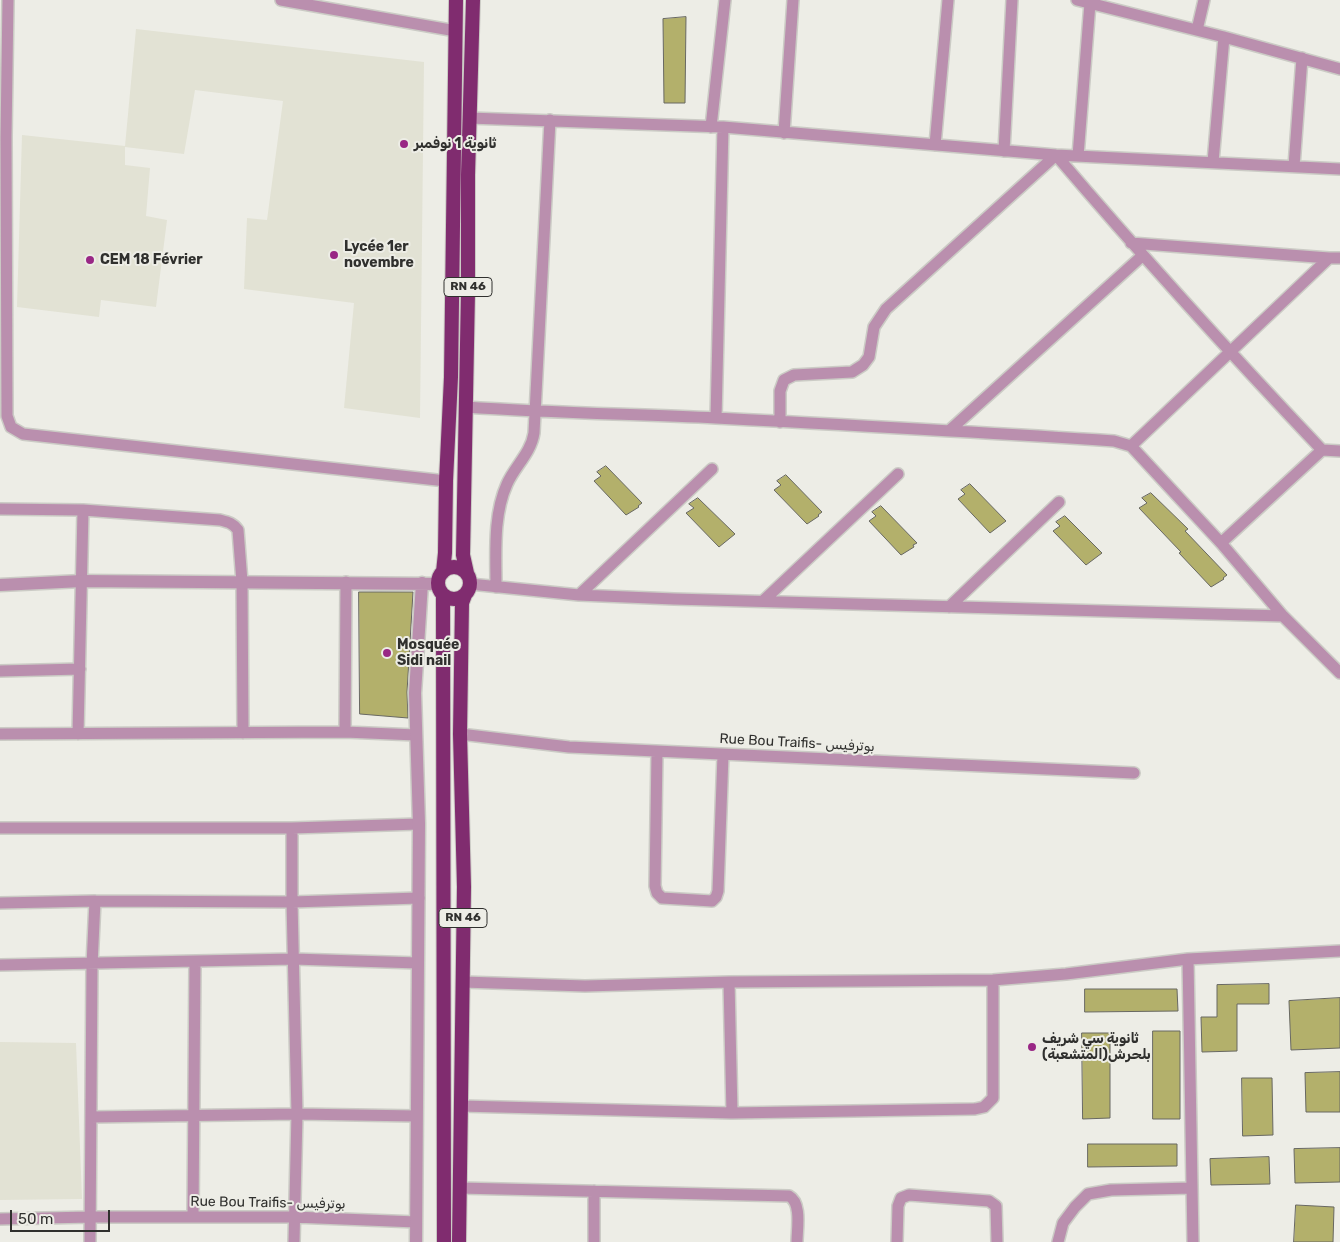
<!DOCTYPE html>
<meta charset="utf-8">
<style>
body{margin:0}
#map{position:relative;width:1340px;height:1242px;overflow:hidden;background:#edede6;font-family:Rubik,sans-serif}
canvas{display:block}
.scale{position:absolute;left:10px;top:1210px;width:100px;height:22px;box-sizing:border-box;border:2px solid #30302e;border-top:0;padding-left:6px;font-size:15px;line-height:18px;white-space:nowrap;color:#30302e;-webkit-text-stroke:4px #edede6;paint-order:stroke}
</style>
<div id="map">
<canvas width="1340" height="1242"></canvas>
<div class="scale">50 m</div>
</div>
<script>
const ctx = document.querySelector('canvas').getContext('2d');
ctx.lineJoin = 'round';
function paint(path, color) {
  ctx.fillStyle = color;
  ctx.fill(path, 'evenodd');
}
function trace(path, color, width, dash) {
  ctx.strokeStyle = color;
  ctx.lineWidth = width;
  ctx.lineCap = dash ? 'butt' : 'round';
  ctx.setLineDash(dash || []);
  ctx.stroke(path);
}
function write(font, color, halo, rows, align = 'center') {
  ctx.font = font + ' Rubik,Vazirmatn,sans-serif';
  ctx.lineWidth = 4;
  ctx.setLineDash([]);
  ctx.textBaseline = 'middle';
  ctx.strokeStyle = halo;
  ctx.fillStyle = color;
  for (const [text, x, y, turn = 0] of rows) {
    ctx.save();
    ctx.translate(x, y);
    ctx.rotate((+turn || 0) * Math.PI / 180);
    ctx.textAlign = isNaN(turn) ? turn : align;
    if (halo) ctx.strokeText(text, 0, 0);
    ctx.fillText(text, 0, 0);
    ctx.restore();
  }
}
paint(new Path2D(`
 M136 29 424 62 420 418 344 408 354 303 244 289 247 218 267 220 283 101 195 90 184 154 125 147V165L150 168 146 216 167 220 156 307 101 300 99 317 17 307 22 135 125 146Z
 M0 1042 76 1043 82 1199 0 1200Z`), '#e2e2d4');
const building = new Path2D(`
 M686 17 685 103H664L663 19Z
 M606 466 642 503 638 506 639 507 626 515 594 481 601 476 597 472Z
 M786 475 822 512 818 515 819 516 807 524 774 490 781 485 777 481Z
 M970 484 1006 521 990 533 958 499 965 494 961 490Z
 M1151 493 1188 529 1185 531 1227 575 1223 578 1224 579 1211 587 1179 553 1181 552 1139 508 1147 503 1142 498Z
 M698 498 735 534 719 547 686 513 694 508 689 504Z
 M881 506 917 543 913 545 914 547 901 555 869 521 876 516 872 512Z
 M1065 516 1102 553 1086 565 1053 531 1060 526 1056 522Z
 M359 592H413L407 692 408 718 360 714Z
 M1269 984V1004H1237V1051L1202 1052 1201 1017H1217V985Z
 M1085 989H1177L1178 1011 1085 1012Z
 M1340 998V1048L1291 1050 1289 1001Z
 M1153 1031H1180V1119H1153Z
 M1082 1033H1110V1118L1083 1119Z
 M1340 1072V1112H1306L1305 1073Z
 M1242 1078H1272L1273 1135 1243 1136Z
 M1088 1144H1177V1166L1088 1167Z
 M1340 1148V1182L1295 1183 1294 1149Z
 M1269 1157 1270 1184 1211 1185 1210 1159Z
 M1296 1205 1334 1207 1333 1242H1294Z`);
paint(building, '#b3b06b');
trace(building, '#686862', 1);
const minor = new Path2D(`
 M8 0 6 137 7 416 11 427 23 434 446 481
 M281 0 456 31
 M1077 0 1224 37 1340 69
 M1197 30 1204 0
 M469 118 723 127 1056 155 1340 169
 M711 127 725 0
 M784 133 793 0
 M935 145 948 0
 M1004 151 1012 0
 M1078 156 1090 3
 M1213 162 1224 37
 M1294 166 1302 58
 M1131 243 1329 258
 M466 407C550 413 633 414 716 418 849 425 981 432 1114 441L1131 446 1329 258H1340
 M716 418 723 127
 M780 422V391L784 380 794 375 852 372 863 365 869 357 874 327 886 309 1056 155C1142 256 1231 354 1322 450
 M950 430 1142 256
 M1131 446 1221 543 1283 616 1340 673
 M0 509 83 510 220 520C228 522 233 523 238 530L242 582 243 733
 M1221 543 1322 450 1340 451
 M470 584 579 595 674 599 1283 616
 M496 587C496 553 493 515 507 484 515 466 531 453 534 433L550 120
 M579 595 712 469
 M763 601 898 474
 M949 607 1059 502
 M0 671 80 669
 M345 732 346 582
 M0 734 345 732 416 735
 M78 734 83 510
 M460 734 569 747 1134 773
 M657 752 655 886 657 893 662 898 712 901 716 897 718 891 723 755
 M0 828H292L419 824
 M292 828V902L297 1114 294 1242
 M0 903 95 901 292 902 419 898
 M1188 959 1193 1242
 M0 965 294 959 418 963
 M463 982 585 986 729 982 993 980 1066 974 1188 959 1340 951
 M729 982 732 1113
 M461 1106 732 1113 975 1109 984 1107 993 1098V980
 M91 1117 297 1114 416 1116
 M460 1188 789 1196C802 1203 797 1229 797 1242
 M193 1217 195 962
 M0 1219 90 1217H294L416 1222
 M90 1242 92 965 95 901
 M594 1242V1191
 M897 1242 898 1206 901 1198 909 1195 989 1201 996 1206 997 1242
 M1058 1242 1063 1223 1075 1207 1088 1194 1111 1190 1192 1188`);
const tertiary = new Path2D(`
 M0 585 82 581 438 584
 M416 1242 419 824 415 693 422 583`);
const trunk = new Path2D(`
 M438 583a16 16 0 1 1 32 0a16 16 0 1 1-32 0Z
 M443 572 445 553 446 481 451 377 456 0
 M467 573 463 555 468 292V175L473 0
 M443 595 444 1242
 M459 1242 464 887 460 734 462 603 465 595`);
trace(minor, '#cbcbc5', 14);
trace(tertiary, '#cbcbc5', 15);
trace(trunk, '#cbcbc5', 16);
trace(minor, '#ba8fae', 11);
trace(tertiary, '#ba8fae', 12);
trace(trunk, '#802c6f', 14);
for (const [x, y, r, color] of [
 [404,144,5,"#992785"],
 [334,255,5,"#992785"],
 [90,260,5,"#992785"],
 [387,653,5,"#992785"],
 [1032,1047,5,"#992785"]
]) {
  const dot = new Path2D();
  dot.arc(x, y, r, 0, 2 * Math.PI);
  ctx.fillStyle = color;
  ctx.fill(dot);
  trace(dot, '#edede6', 2);
}
for (const [x, y, w] of [
 [468,287,48],
 [463,918,48]
]) {
  const box = new Path2D();
  box.roundRect(x - w / 2, y - 9.5, w, 19, 4);
  ctx.fillStyle = '#edede6';
  ctx.fill(box);
  trace(box, '#30302e', 1);
}
write('bold 12px', '#30302e', null, [
 ["RN 46",468,287],
 ["RN 46",463,918]
]);
write('bold 14px', '#30302e', '#edede6', [
 ["ثانوية 1 نوفمبر",414,144],
 ["Lycée 1er",344,247],
 ["novembre",344,263],
 ["CEM 18 Février",100,260],
 ["Mosquée",397,645],
 ["Sidi nail",397,661],
 ["ثانوية سي شريف",1042,1039],
 ["بلحرش(المتشعبة)",1042,1055]
], 'left');
write('14px', '#30302e', '#edede6', [
 ["Rue Bou Traifis- بوترفيس",797,743,3],
 ["Rue Bou Traifis- بوترفيس",268,1203,1]
]);
</script>
